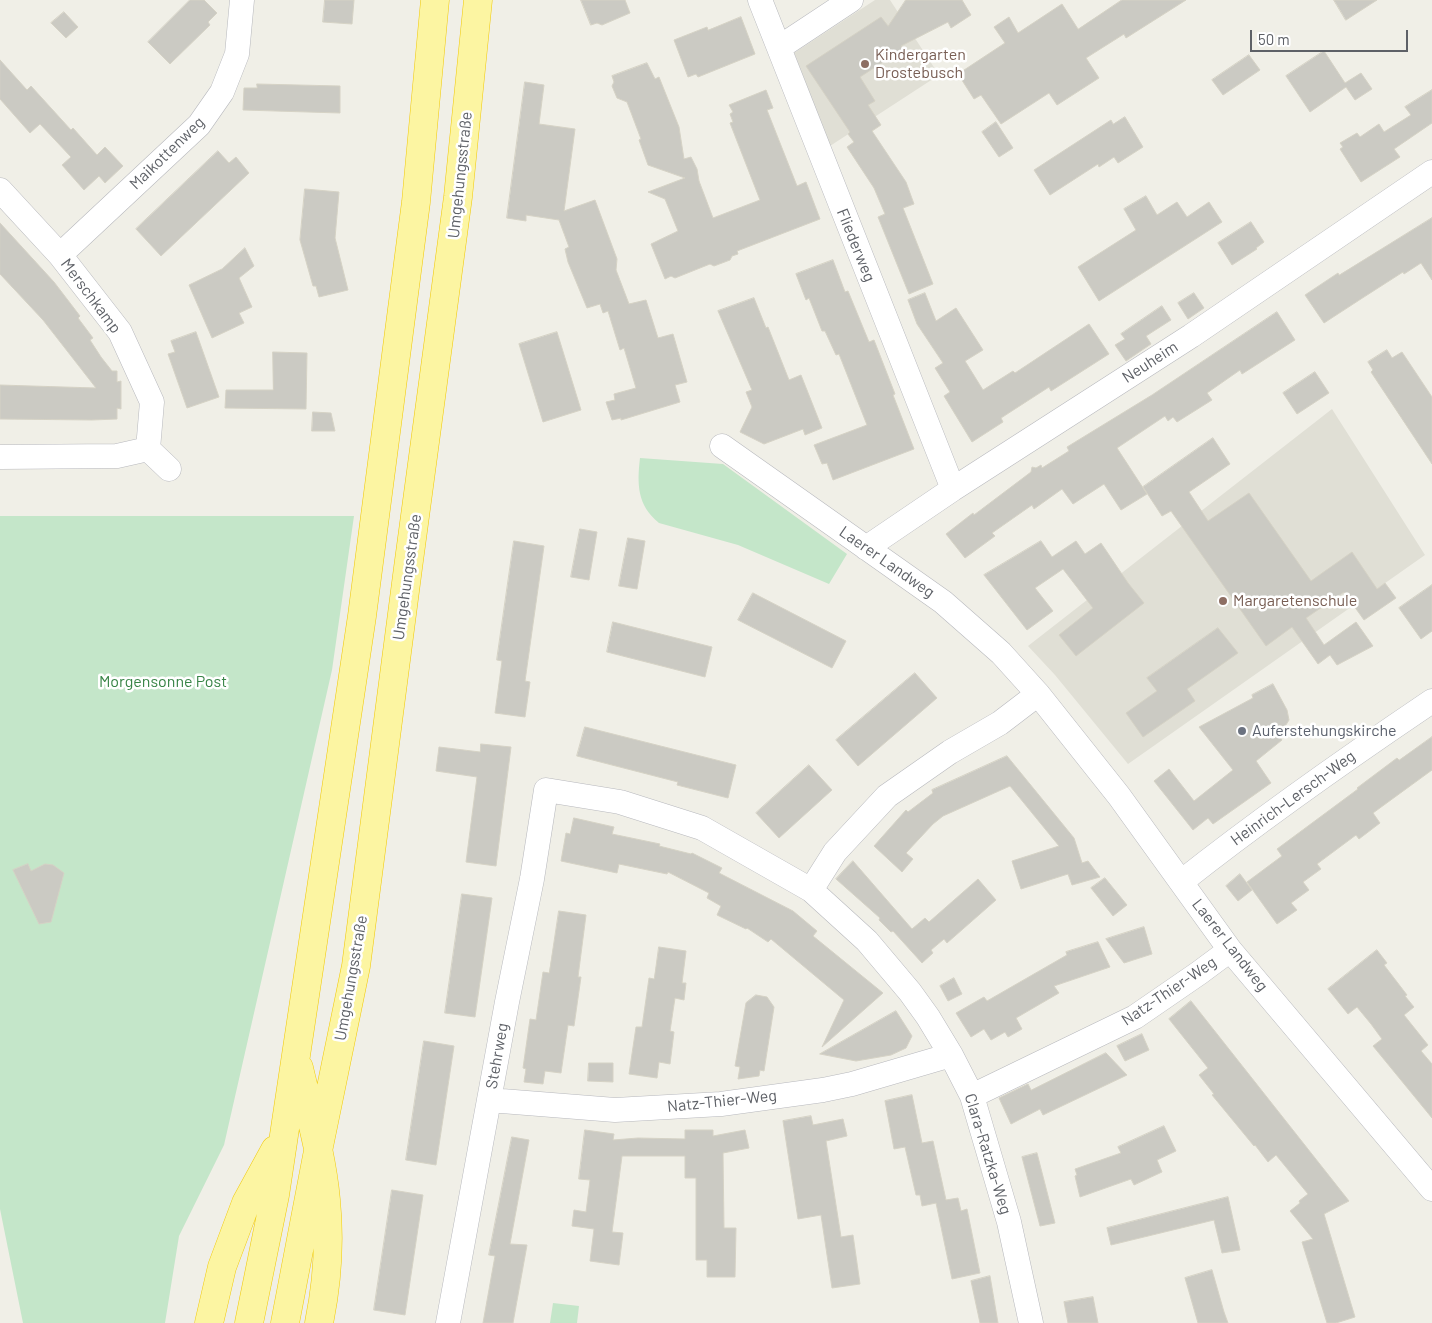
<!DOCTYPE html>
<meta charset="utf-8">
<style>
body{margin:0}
#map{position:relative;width:1432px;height:1323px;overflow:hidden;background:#f0efe7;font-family:Barlow,sans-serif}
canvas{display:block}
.scale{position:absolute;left:1250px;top:30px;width:158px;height:22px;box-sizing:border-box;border:2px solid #5e6167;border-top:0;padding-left:6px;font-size:15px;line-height:18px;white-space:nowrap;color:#5e6167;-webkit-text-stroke:4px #fff;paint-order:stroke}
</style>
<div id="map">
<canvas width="1432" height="1323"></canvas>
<div class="scale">50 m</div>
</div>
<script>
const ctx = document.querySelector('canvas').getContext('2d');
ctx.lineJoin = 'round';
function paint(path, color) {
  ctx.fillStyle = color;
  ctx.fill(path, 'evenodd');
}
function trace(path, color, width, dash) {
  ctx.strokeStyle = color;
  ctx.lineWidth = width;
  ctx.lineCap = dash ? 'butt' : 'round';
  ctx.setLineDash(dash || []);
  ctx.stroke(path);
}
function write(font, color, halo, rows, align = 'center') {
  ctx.font = font + ' Barlow,sans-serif';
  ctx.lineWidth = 5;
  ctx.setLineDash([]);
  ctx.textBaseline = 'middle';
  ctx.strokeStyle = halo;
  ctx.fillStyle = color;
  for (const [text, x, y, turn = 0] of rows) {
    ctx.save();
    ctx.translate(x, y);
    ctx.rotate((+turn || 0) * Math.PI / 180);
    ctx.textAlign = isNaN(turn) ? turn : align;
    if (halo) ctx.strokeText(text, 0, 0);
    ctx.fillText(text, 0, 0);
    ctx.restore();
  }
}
paint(new Path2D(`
 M875 0H890L939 75 830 146 794 53Z
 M1332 409 1425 555 1128 764 1055 675 1028 646Z`), '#e0dfd5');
paint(new Path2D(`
 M640 458 723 464 847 554 829 584 738 545 659 523C637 505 637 484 640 458Z
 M0 516H354L332 670 224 1145 179 1236 165 1323H23L0 1209Z
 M553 1303 579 1306 577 1323H550Z`), '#c4e6c9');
const building = new Path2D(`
 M190 0H204L217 13 208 22 210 25 170 64 148 42Z
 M325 0H354L352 24 323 22Z
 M581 0H625L630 13 602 25 597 23 591 25Z
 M906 0H962L971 15 951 28 948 22 901 46 903 49 860 77 875 101 868 105 881 125 872 131 906 182 914 204 903 208 933 284 909 294 878 217 885 214 874 188 847 147 854 142 848 134 850 132 806 66 881 17 888 26Z
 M1122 0H1186L1126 38 1124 34 1086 58 1099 78 1057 105 1049 93 1001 124 981 95 974 99 958 74 1005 43 994 27 1009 17 1018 33 1062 4 1078 29Z
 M1334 0H1377L1346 20Z
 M64 12 78 27 66 38 51 23Z
 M741 17 755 54 698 77 696 74 688 77 674 40 707 27 708 30Z
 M1324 51 1345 83 1361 73 1372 89 1355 100 1346 87 1310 112 1286 76Z
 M1249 55 1260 70 1223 95 1212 80Z
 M0 60 27 90 31 86 71 130 73 128 97 155 105 147 123 166 105 183 99 176 84 190 62 165 71 157 40 124 30 133 0 99Z
 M647 63 655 79 659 77 679 127 684 159 691 157 697 169 699 181 713 218 760 200 730 123 733 122 730 114 733 112 729 105 766 90 773 108 767 110 797 186 806 182 820 219 737 251 738 254 732 256 730 260 714 266 710 264 675 278 671 276 665 279 651 244 678 231 665 199 648 192 685 178 648 165 639 140 641 139 627 102 617 98 612 86 614 82 612 76Z
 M525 82 544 85 539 124 575 129 564 211 595 200 617 259 616 270 629 304 646 300 658 338 673 334 687 382 675 385 680 402 621 420V418L612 420 606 402 615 400 614 394 636 388 624 348 620 350 608 311 603 313 600 304 587 308 568 262 565 249 569 247 559 220 526 215V221L507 218Z
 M257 84 340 86V113L243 110 244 88H257Z
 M1432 90V123L1394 149 1400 157 1361 182 1340 149 1343 147 1340 143 1357 133 1360 137 1379 124 1384 132 1411 115 1405 107Z
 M1125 117 1143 147 1118 163 1114 157 1099 167 1098 164 1050 195 1034 170 1111 120 1113 124Z
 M996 122 1013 148 999 157 982 132Z
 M218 151 229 163 236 157 249 173 161 256 136 229Z
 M305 189 339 192 335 238 348 290 319 297 316 286H313L300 240Z
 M1146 196 1157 215 1177 202 1187 217 1209 202 1222 222 1099 301 1078 267 1136 230 1124 209Z
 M1432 218V280L1421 263 1404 274 1403 272 1364 297 1324 323 1305 295 1338 273 1339 275Z
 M1251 222 1264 242 1256 248 1257 249 1232 265 1218 243Z
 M0 223 54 282 80 316 78 318 93 338 90 340 101 357 112 371H117V382L121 381V409L117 408V419L92 420 0 419V385L96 388 43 320 0 274Z
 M245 248 254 266 239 278 252 307 239 313 244 323 212 338 189 285 222 269Z
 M833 260 845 292 848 291 869 342 874 340 895 394 893 395 914 449 833 480 827 463 822 464 814 445 867 425 839 354 836 355 825 331H822L809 298 806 300 796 274Z
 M925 293 936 321 956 308 983 350 965 361 983 390 1013 371 1015 373 1089 324 1109 354 1051 391 1049 387 1001 418 1003 422 972 442 944 396 950 392 935 368 943 363 917 324 908 300Z
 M1194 293 1204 308 1188 319 1178 303Z
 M754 298 766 328 768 327 789 380 801 375 822 428 805 435 803 429 764 444 740 432 752 407 746 392 752 390 718 311Z
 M1162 306 1171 320 1146 336 1151 344 1126 361 1115 345 1125 339 1121 334Z
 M1277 312 1295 340 1242 374 1240 370 1207 393 1212 400 1177 422 1173 417 1168 421 1165 416 1117 448 1147 494 1121 510 1104 484 1073 504 1062 489 1034 509 1032 505 992 533 995 536 965 558 946 534 973 513 974 515 1031 472 1032 467 1036 468 1041 465 1042 468 1069 451 1067 447 1152 395Z
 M196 332 219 397 187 408 168 354 175 352 171 341Z
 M557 332 581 410 543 422 519 344Z
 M1387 350 1392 358 1402 352 1432 397V464L1371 372 1373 370 1368 362Z
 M273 352 307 353 306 409 225 408 226 390H273Z
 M1315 372 1329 393 1297 414 1283 393Z
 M313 412 331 413 335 431H312Z
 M1213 438 1230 464 1189 492 1208 521 1249 493 1311 581 1352 552 1377 589 1385 583 1396 598 1364 620 1344 592 1306 618 1324 645 1356 622 1373 646 1337 665 1330 655 1318 664 1292 627 1266 646 1171 511 1162 516 1143 487Z
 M580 529 597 532 589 580 571 577Z
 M628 538 645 541 637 589 619 586Z
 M514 541 544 546 525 681 530 682 525 717 495 713 502 661 497 660Z
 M1041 541 1052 557 1076 541 1085 554 1101 543 1128 583 1144 603 1076 656 1059 635 1093 608 1063 569 1035 588 1053 611 1027 630 984 575Z
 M1432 585V631L1421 639 1399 608Z
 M753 593 846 641 832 668 738 620Z
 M613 622 712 647 705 677 607 652Z
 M1218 628 1238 653 1187 689 1195 701 1143 737 1126 713 1157 691 1147 678Z
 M915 673 937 698 858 766 836 740Z
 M1273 684 1287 710 1289 720 1279 736 1282 740 1256 761 1271 783 1213 824 1208 818 1193 830 1154 781 1169 769 1194 801 1233 770 1199 727 1253 698 1252 695Z
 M585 727 736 765 728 798 677 785 678 782 577 756Z
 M1432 737V770L1373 813 1380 823 1359 839 1356 835 1317 864 1321 869 1303 882 1309 890 1291 903 1297 910 1277 924 1247 882 1282 856 1277 849 1358 789 1357 788 1397 758 1399 760Z
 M481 744 511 747 496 866 466 862 477 777 436 771 439 747 480 752Z
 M1007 756 1074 838 1082 863 1088 861 1100 877 1072 885 1068 874 1021 889 1012 861 1059 846 1010 786 943 816 933 824 906 853 913 859 902 872 874 846 906 810 908 812 933 793 932 790Z
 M809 765 832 790 779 838 756 813Z
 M574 818 614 827 612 834 660 844 659 846 691 854 692 853 722 868 719 873 793 911 817 931 813 936 883 993 822 1047 844 1000 771 939 768 942 747 928 746 929 717 915 721 906 707 898 709 893 668 872 667 874 619 864 617 873 561 861 566 833 570 834Z
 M853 861 912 929 925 918 929 922 978 879 996 900 947 943 944 939 931 950 933 953 922 963 893 931 891 932 879 920 880 918 836 879Z
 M28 864 31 871 45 864 53 865 64 873 51 922 39 924 13 870Z
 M1240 874 1252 890 1238 901 1226 886Z
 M1105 878 1127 905 1113 916 1091 888Z
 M462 894 492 898 475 1017 445 1013Z
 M559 911 586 915 578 977H581L574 1026 568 1025 561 1073 545 1071 543 1084 524 1082 526 1069 523 1068 530 1019 536 1020 543 972 549 973Z
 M1144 927 1152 954 1124 963 1106 939Z
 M1098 942 1110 967 1054 986 1059 993 1016 1018 1022 1029 1008 1037 1005 1032 991 1040 984 1029 971 1037 956 1013 984 997 987 1001 1067 955 1066 952Z
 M659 947 686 951 682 983H686L684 1000 675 998 670 1031 674 1032 670 1064 659 1062 657 1078 629 1074 636 1027H642L649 978 654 979Z
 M1377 950 1387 963 1384 965 1407 995 1405 996 1414 1007 1404 1015 1428 1045 1421 1051 1432 1064V1118L1373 1046 1382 1039 1371 1024 1357 1007 1348 1014 1328 989Z
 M954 978 962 994 948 1001 940 986Z
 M756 995 767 997 774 1007 764 1071 760 1070 759 1076 738 1079 740 1067 735 1066 746 1003Z
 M1191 1001 1349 1201 1324 1214 1355 1317 1336 1323H1327L1302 1242 1313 1239 1290 1211 1300 1203 1299 1201 1308 1194 1276 1155 1268 1162 1255 1145 1254 1146 1212 1095 1214 1094 1199 1075 1208 1068 1169 1019Z
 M896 1011 912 1036 906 1048 891 1055 856 1061 820 1054Z
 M1142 1034 1149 1050 1125 1061 1117 1046Z
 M424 1041 454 1046 436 1165 406 1160Z
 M1106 1053 1127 1075 1043 1115 1040 1109 1011 1124 999 1098 1028 1084 1031 1090Z
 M589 1063H613V1082L588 1081Z
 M912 1095 922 1143 933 1141 946 1200 958 1198 961 1211 967 1209 980 1273 952 1279 936 1203 922 1206 920 1195H916L905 1147 894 1149 885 1101Z
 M811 1116 813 1125 843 1119 847 1136 826 1141 841 1237 853 1235 860 1284 832 1288 821 1215 798 1219 783 1121Z
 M1164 1126 1176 1151 1157 1160 1162 1172 1134 1185 1131 1179 1080 1197 1075 1176 1077 1175 1075 1169 1121 1153 1118 1147Z
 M585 1130 614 1134 613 1140 638 1138 685 1139V1130H713V1136L745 1130 749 1148 723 1153 724 1228H736L735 1277H707V1260H696V1178H685V1156H622L612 1232 623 1233 619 1265 590 1261 594 1229 572 1226 574 1210 586 1212 590 1180 579 1179Z
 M512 1137 529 1140 510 1244 527 1245 513 1323H483L495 1256 489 1255Z
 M1037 1153 1055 1223 1040 1226 1022 1157Z
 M392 1190 423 1195 405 1315 374 1310Z
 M1228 1197 1240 1250 1222 1253 1214 1220 1111 1245 1107 1228Z
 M1212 1270 1224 1312 1228 1323H1198L1185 1278Z
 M990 1276 998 1323H980L971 1281Z
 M1093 1297 1098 1323H1068L1064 1302Z`);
paint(building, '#cbcac3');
trace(building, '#d5d2c5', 1);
const minor = new Path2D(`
 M760 0 953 489
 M780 47 851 0
 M0 190 60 255 120 332 152 402 148 449
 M60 255 199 125 222 92 237 54 242 0
 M722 446 943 602 1001 653 1038 694 1119 796 1230 950 1432 1189
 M148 449 169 469
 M0 457 117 456 148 449
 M866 548 953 489 1191 336 1432 172
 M1181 882C1262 818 1346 759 1432 701
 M811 890 835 852 887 796 950 752 1000 723 1038 694
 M972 1096 1135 1017 1199 973 1230 950
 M489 1100 615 1110 721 1104 823 1090 852 1084 951 1055
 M448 1323 507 1002 532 879 546 790 620 802 702 828 811 890 867 941 910 992 928 1017 951 1055 972 1096 1009 1222 1031 1323`);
const trunk = new Path2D(`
 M299 1068C309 1111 322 1156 326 1200 330 1240 327 1284 319 1323
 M209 1323 222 1267 246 1203 275 1150
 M249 1323 275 1195 362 616 416 202 435 0
 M285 1323 318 1151 356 966 408 568 458 197 478 0`);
trace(minor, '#b7b8bd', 25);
trace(trunk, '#f1c906', 29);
trace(minor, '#fff', 24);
trace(trunk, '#fcf5a2', 28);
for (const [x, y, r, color] of [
 [865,64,5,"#8d6e63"],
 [1223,601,5,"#8d6e63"],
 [1242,731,5,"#6b7280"]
]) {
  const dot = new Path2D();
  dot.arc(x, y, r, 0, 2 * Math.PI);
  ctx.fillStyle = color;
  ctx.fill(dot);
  trace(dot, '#fff', 2);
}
write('16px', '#785e54', '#fff', [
 ["Kindergarten",875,55],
 ["Drostebusch",875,73],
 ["Margaretenschule",1233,601]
], 'left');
write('16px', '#5e6167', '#fff', [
 ["Maikottenweg",167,153,-44],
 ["Umgehungsstraße",460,175,-84],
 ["Fliederweg",856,245,68],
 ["Merschkamp",91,296,53],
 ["Neuheim",1150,362,-33],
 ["Laerer Landweg",887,562,35],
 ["Umgehungsstraße",407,577,-82],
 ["Heinrich-Lersch-Weg",1293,798,-36],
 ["Laerer Landweg",1230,945,52],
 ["Umgehungsstraße",351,978,-80],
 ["Natz-Thier-Weg",1169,991,-34],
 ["Stehrweg",497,1056,-80],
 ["Natz-Thier-Weg",722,1101,-6],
 ["Clara-Ratzka-Weg",988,1154,73]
]);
write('16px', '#388446', '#fff', [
 ["Morgensonne Post",163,682]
]);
write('16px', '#5b616d', '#fff', [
 ["Auferstehungskirche",1252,731]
], 'left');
</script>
